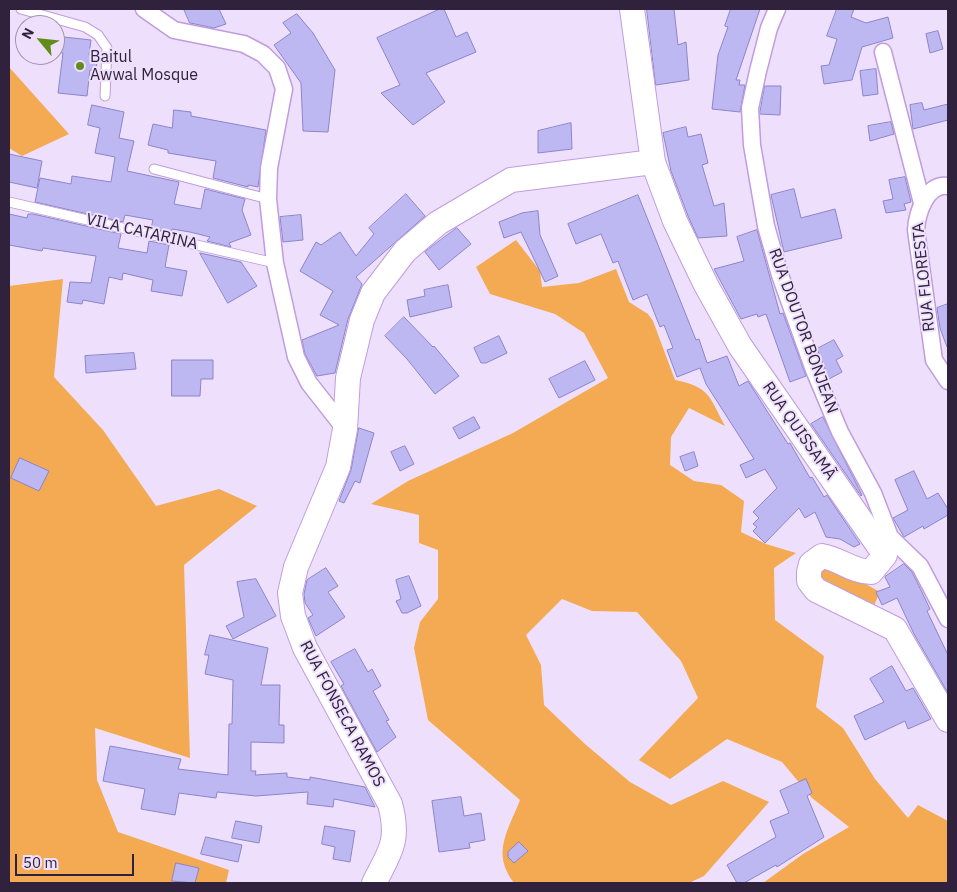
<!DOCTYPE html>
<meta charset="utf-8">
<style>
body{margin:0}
#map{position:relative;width:957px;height:892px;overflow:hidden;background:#eee0fc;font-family:"IBM Plex Sans",sans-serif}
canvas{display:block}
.frame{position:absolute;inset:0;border:10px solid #30213c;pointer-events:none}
.north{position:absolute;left:15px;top:15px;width:50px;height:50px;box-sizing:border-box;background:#eee0fc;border:1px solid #a294af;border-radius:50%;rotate:298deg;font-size:14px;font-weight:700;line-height:20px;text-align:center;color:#30213c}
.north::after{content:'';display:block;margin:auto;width:18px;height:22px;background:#628c1a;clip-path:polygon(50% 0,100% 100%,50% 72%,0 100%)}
.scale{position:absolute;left:15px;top:854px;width:119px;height:22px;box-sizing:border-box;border:2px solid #30213c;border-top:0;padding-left:6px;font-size:15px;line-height:18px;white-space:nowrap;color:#30213c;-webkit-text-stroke:4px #eee0fc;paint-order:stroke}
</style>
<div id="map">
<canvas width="957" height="892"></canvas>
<div class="frame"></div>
<div class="north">N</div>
<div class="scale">50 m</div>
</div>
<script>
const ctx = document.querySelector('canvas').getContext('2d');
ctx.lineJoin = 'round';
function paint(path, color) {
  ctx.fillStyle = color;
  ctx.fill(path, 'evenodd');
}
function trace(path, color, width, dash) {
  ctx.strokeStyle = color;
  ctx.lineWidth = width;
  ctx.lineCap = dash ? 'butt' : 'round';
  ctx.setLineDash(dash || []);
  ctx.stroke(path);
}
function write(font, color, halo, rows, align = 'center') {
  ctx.font = font + ' "IBM Plex Sans",sans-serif';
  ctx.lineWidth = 4;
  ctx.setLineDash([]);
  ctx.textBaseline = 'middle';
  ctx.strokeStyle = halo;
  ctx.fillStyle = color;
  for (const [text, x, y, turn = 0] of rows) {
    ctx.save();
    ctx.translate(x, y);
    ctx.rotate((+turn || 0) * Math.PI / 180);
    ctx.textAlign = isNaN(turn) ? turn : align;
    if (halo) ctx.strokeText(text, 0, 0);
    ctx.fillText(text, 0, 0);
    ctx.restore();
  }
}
paint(new Path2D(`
 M9 67 69 134 22 156 9 148Z
 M516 240 540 271 542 287 579 283 616 269 629 302 648 314 653 321 675 380C710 387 709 396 725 426L689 408 671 437 670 465 694 481 721 485 744 501 741 532 766 544 796 553 774 568 775 620 824 656 816 707 843 728 875 779 908 818 918 805 948 821V883H763L803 854 849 827 812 798 782 762 727 739 670 779 639 760 698 698 681 661 637 612 592 611 562 599 526 635 541 665 544 705 585 744 630 782 671 805 723 781 769 802 704 876 689 883H514C491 853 508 831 520 800L428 720 414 648 420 622 438 599V550L419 543V515L371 504 408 481 513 433 608 378 584 333 555 314 490 294 476 267Z
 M63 279 54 377 103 430 156 506 219 489 257 506 184 565 190 758 95 728 97 780 118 832 229 870 226 883H9V286Z
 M822 566 835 567 880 592 872 610 822 585 819 572Z`), '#f3aa53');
const building = new Path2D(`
 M184 9H219L226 24 214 28 190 23Z
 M440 9H444L456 37 467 32 476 52 426 73 445 102 413 125 381 93 400 85 377 38Z
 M647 9H674L678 45 686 42 689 80 656 85Z
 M731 9H760L736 80H740L739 85H745L740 112 712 109 718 55 728 27 725 26Z
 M837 9H854L851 17 866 23 888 17 893 38 862 47 852 80 824 84 821 66 829 65 837 39 827 36Z
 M297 14 313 33 335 70 328 132 303 131 301 83 274 45 291 33 283 23Z
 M938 31 943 49 930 53 926 34Z
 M55 36 91 40 89 55 98 56 96 70H90L87 96 58 93 63 53 55 52Z
 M876 69 878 94 863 96 860 71Z
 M765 86H781L780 115 760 114Z
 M922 103 924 110 948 104V120L913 129 910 105Z
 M92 105 124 112 119 138 134 141 127 171 179 182 174 204 201 209 205 189 245 199 242 210 251 235 229 243 231 247 207 241 210 237 190 232 172 229 171 233 151 228 153 220 125 215 123 222 35 202 40 178 71 184 72 176 111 182 115 157 95 153 100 128 88 125Z
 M174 110 191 112V116L266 130 258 187 248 185V187L213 178 216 161 168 153V150L148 145 153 124 172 128Z
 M891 122 894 134 870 141 868 126Z
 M571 123 572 149 538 153V131Z
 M686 127 688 137 701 134 708 163 702 165 714 206 724 203 727 236 698 238 688 216 671 171 663 133Z
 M9 154 42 161 37 188 9 182Z
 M905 177 911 202 904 204 906 210 886 213 883 201 893 199 889 180Z
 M794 189 801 218 835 209 842 238 784 252 771 195Z
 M406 194 425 216 356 277 362 284 348 319 335 373 317 376 305 354 302 340 339 325 320 315 333 291 300 271 316 242 321 245 340 232 356 256 374 234 369 228Z
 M638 195 696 340 699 339 707 363 727 356 739 386 748 381 788 444 790 443 810 478 812 477 824 497 827 495 860 544 854 547 840 539 826 537 815 512 805 518 799 508 765 543 753 531 757 527 753 524 759 518 753 512 777 488 765 469 746 478 740 465 754 459 706 384 700 368 677 377 667 350 673 348 664 325 660 327 647 294 633 300 618 261 613 263 601 234 576 244 568 224Z
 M538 211 540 235 558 276 545 282 521 232 504 238 499 222 522 213Z
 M9 214 27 218 28 214H33L121 234 118 248 147 253 149 241 169 245 165 267 187 271 182 296 151 291 153 280 123 273 122 280 109 277 104 304 83 300 82 304 67 302 70 282 91 283 96 256 43 248 42 251 9 245Z
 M301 215 303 240 283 242 280 217Z
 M457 228 471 244 439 270 425 252Z
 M757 230 780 314 783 313 806 376 790 382 766 314 758 317 757 314 741 319 714 269 744 261 737 237Z
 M200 253 241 262 257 286 228 303Z
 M448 285 452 307 410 317 407 300 425 296 424 290Z
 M948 304V347H947L940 328 937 308Z
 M404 317 433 347 434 346 459 376 435 394 407 359 385 336Z
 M499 336 507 353 486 363H481L474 348Z
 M834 340 843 356 836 360 842 372 829 379 817 349Z
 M134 353 136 369 86 373 85 356Z
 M172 360H213V379H201L200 396H172Z
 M585 361 595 380 559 398 549 379Z
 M474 417 480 428 459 439 453 428Z
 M823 417 862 495 861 496 811 424Z
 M359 428 374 433 360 483 355 481 344 503 339 501 351 470Z
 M405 446 414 464 400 471 391 452Z
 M694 452 698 466 685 471 680 457Z
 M20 458 49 471 39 491 11 478Z
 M914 471 927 499 938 493 948 509V515L924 529 923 526 904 537 893 518 908 510 895 480Z
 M904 564 912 572 919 586 930 609 927 611 948 655V693L914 634 897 598 882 605 876 592 890 587 885 577Z
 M326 568 338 586 328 592 345 617 316 636 308 618 313 615 305 603 304 594 307 580Z
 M409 576 421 606 407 613H402L396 601 401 599 396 580Z
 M256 579 276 616 233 639 226 626 244 617 237 582Z
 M210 635 268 648 261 685H280L279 725H284V743L251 742V771H256L255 775 287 773V777L310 780V777L365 787 375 807 334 799 333 807 307 804 308 792 256 796 217 792 216 798 179 793 175 815 141 809 145 789 103 781 110 746 181 759 178 769 228 775 229 724H232L233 680 205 674 209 655H205Z
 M355 649 368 672 372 669 381 686 373 691 389 720 386 721 396 737 377 752 341 686 344 684 331 662Z
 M892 666 906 691 913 688 931 719 908 729 905 721 865 740 854 716 884 702 870 679Z
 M806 779 812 793 807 796 824 837 777 867 776 865 744 883H737L727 865 776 837 770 821 789 813 780 791Z
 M461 797 464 816 481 813 485 840 469 843 470 848 439 852 432 801Z
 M236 821 262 826 259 843 232 838Z
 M325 826 355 831 350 862 333 859 335 847 322 844Z
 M206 837 242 845 238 862 201 854Z
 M519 842 528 851 514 863 508 857V852Z
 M176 863 199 868 195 883 172 881Z`);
paint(building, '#bdb8f2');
trace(building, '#8c84c9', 1);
const lane = new Path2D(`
 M21 9 85 27 98 35 107 48 105 96
 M154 169 268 199
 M9 202 275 263`);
const street = new Path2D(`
 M144 9 174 30 244 44 263 54 277 68 284 89 269 168 268 199 275 263 296 357 309 383 345 429
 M777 9 769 28 758 71 750 108 752 145 766 226 780 275 814 370 840 432 873 493 890 537 885 555
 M883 52 922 203
 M948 186C926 183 917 214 916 230L934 360 948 381
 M890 537 920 566 948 619`);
const secondary = new Path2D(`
 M632 9 653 162 675 221 706 285 740 346 885 555 871 572C853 572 840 559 822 556L811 564 809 572V581L816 590 895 629 948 720
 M374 883C390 852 400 841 390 804L305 648 293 616 290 593 296 567 338 467 345 429 348 378 362 320 373 293 405 251 438 223 511 180 653 162`);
trace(lane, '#c09cdf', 11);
trace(street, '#c09cdf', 19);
trace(secondary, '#c09cdf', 26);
trace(lane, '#fff', 9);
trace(street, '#fff', 16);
trace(secondary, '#fff', 24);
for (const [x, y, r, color] of [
 [80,66,5,"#628c1a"]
]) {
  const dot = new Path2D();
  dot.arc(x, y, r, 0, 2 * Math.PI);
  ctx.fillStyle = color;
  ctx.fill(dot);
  trace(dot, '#eee0fc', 2);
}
write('16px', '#30213c', '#eee0fc', [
 ["Baitul",90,57],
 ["Awwal Mosque",90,75]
], 'left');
write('16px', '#30213c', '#eee0fc', [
 ["VILA CATARINA",142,232,13],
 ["RUA FLORESTA",924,277,-96],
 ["RUA DOUTOR BONJEAN",803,331,70],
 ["RUA QUISSAMÃ",799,431,55],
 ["RUA FONSECA RAMOS",342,714,62]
]);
</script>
